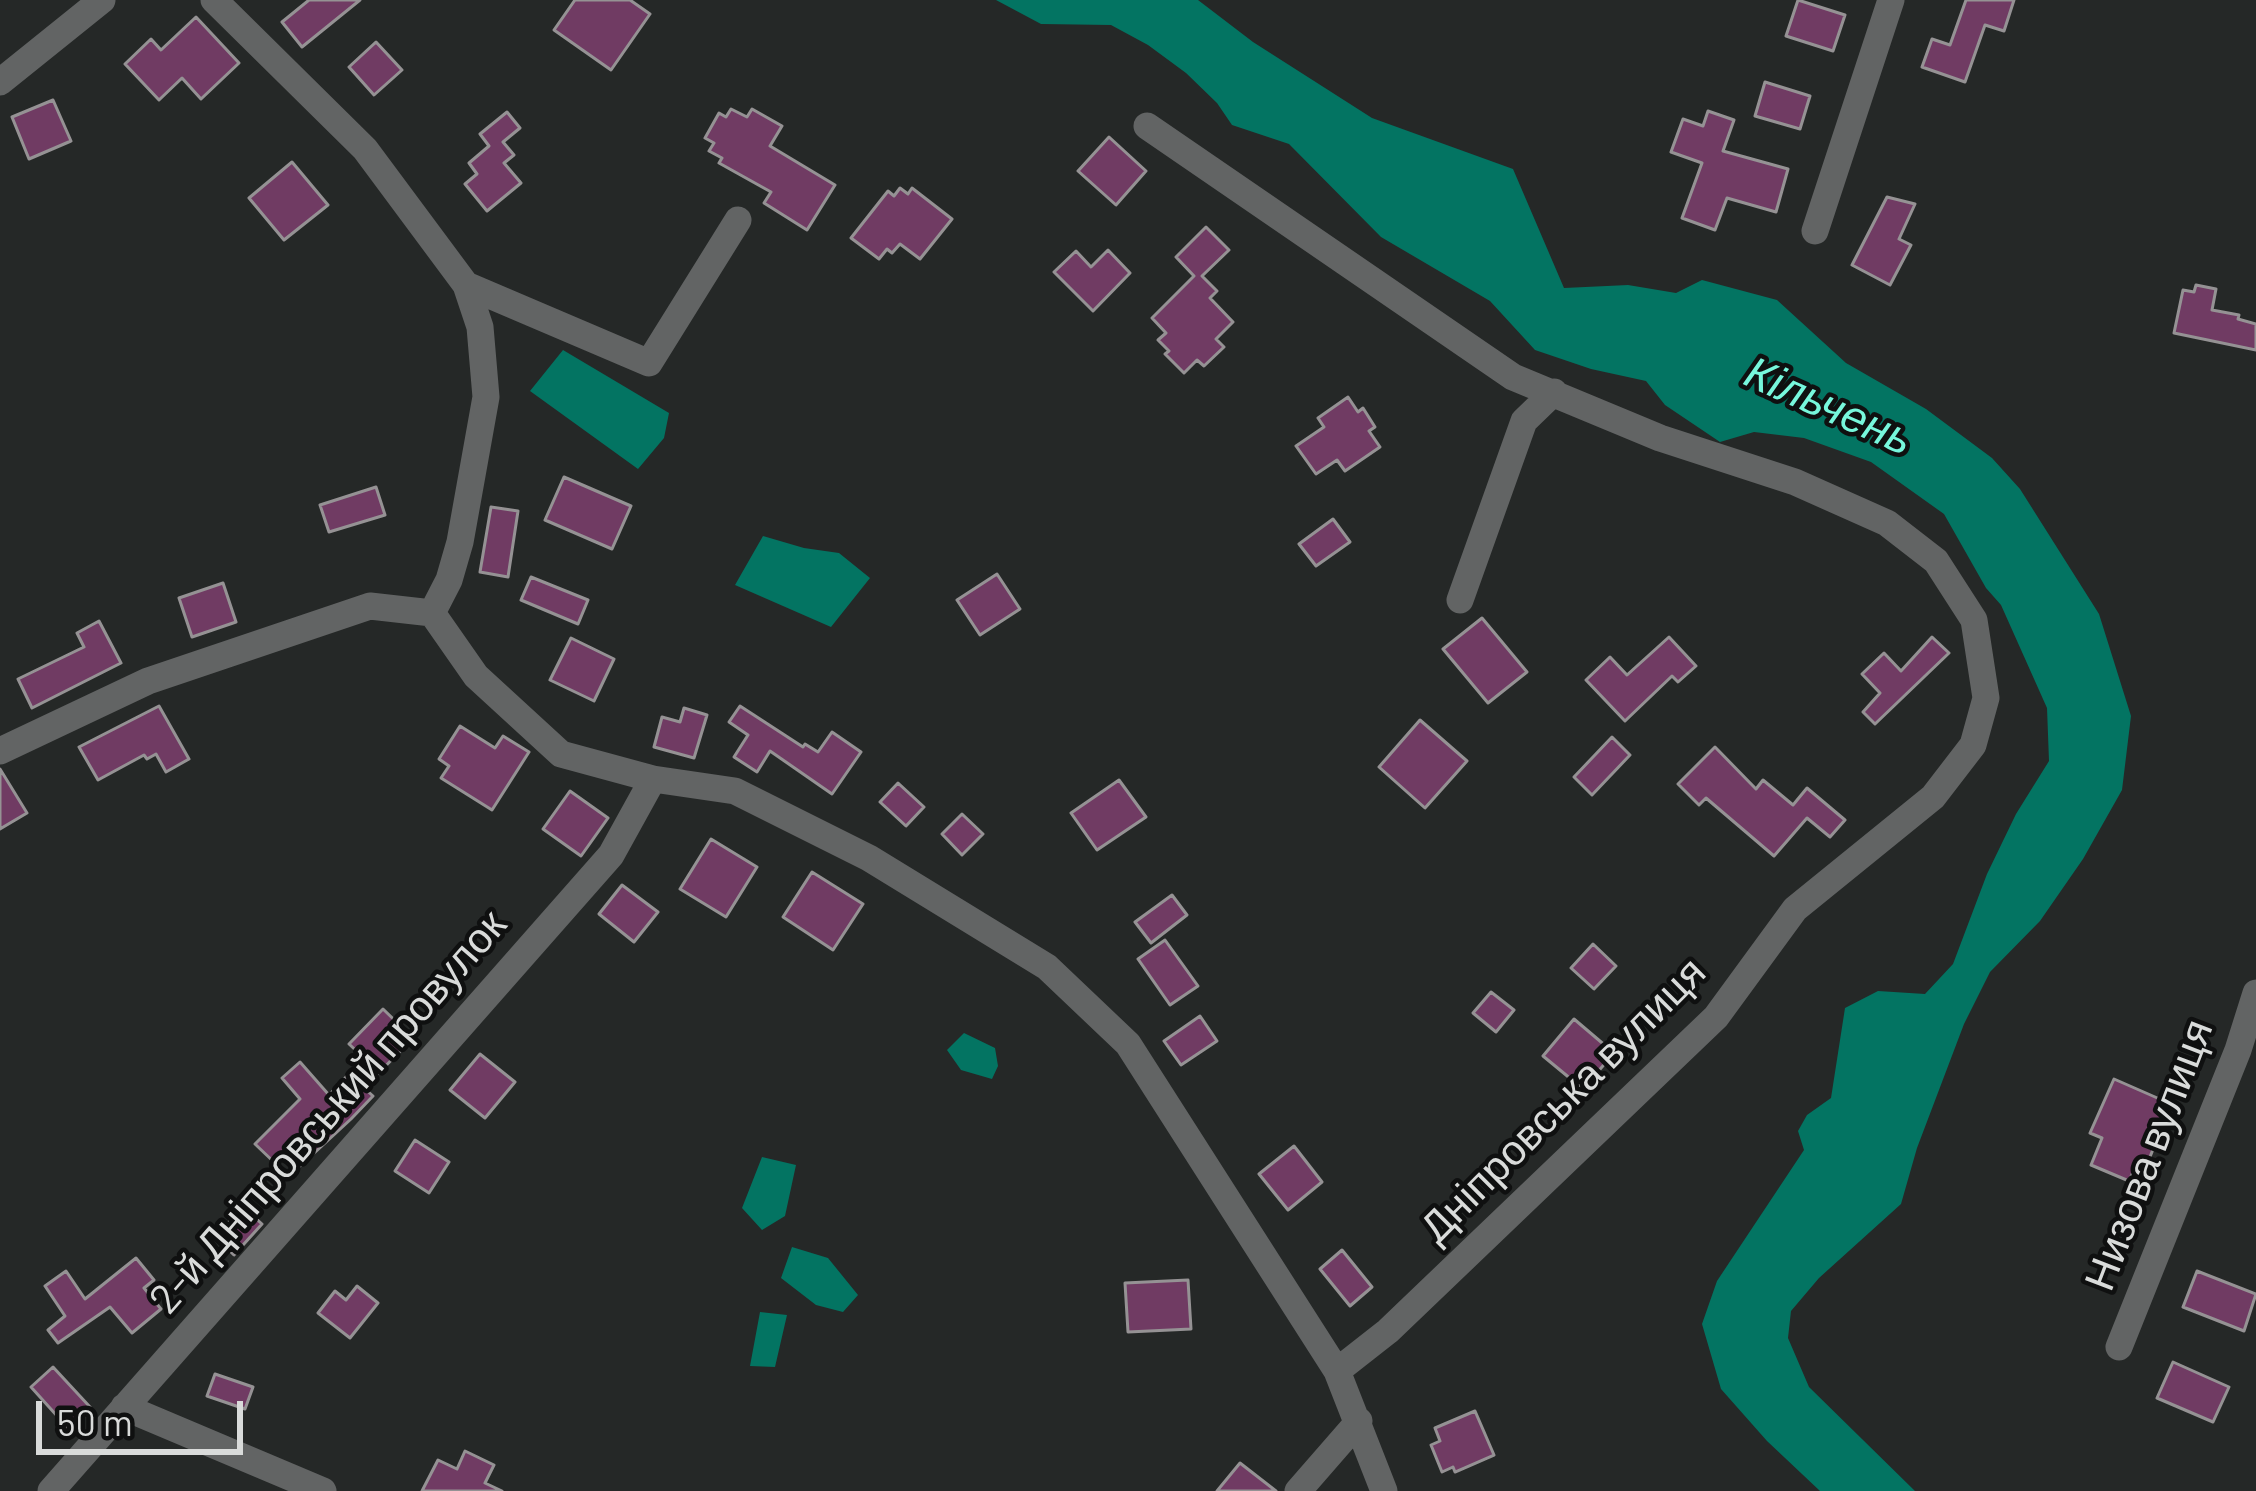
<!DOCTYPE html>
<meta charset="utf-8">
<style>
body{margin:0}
#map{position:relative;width:2256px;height:1491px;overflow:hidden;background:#252827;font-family:Barlow,sans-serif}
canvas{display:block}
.scale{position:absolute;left:36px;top:1401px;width:207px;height:54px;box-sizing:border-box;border:6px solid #d9dbda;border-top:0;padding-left:15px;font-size:36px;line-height:42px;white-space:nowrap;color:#d9dbda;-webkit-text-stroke:9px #0f1010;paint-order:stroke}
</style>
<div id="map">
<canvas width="2256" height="1491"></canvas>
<div class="scale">50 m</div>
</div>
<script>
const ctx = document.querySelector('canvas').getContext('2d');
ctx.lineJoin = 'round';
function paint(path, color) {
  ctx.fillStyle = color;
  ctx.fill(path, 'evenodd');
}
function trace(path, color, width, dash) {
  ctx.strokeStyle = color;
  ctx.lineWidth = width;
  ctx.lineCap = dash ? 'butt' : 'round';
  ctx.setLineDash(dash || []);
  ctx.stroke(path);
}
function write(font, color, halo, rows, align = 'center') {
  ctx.font = font + ' Barlow,sans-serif';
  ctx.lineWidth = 9;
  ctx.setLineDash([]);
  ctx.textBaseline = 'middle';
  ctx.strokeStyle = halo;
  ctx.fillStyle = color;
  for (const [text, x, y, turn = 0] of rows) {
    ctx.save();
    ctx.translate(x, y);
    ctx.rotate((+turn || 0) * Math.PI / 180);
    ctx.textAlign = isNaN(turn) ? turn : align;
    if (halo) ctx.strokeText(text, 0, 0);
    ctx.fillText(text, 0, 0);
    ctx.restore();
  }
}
paint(new Path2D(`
 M996 0H1198L1253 42 1372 118 1513 169 1564 288 1628 285 1676 293 1702 280 1777 300 1846 363 1926 409 1992 458 2020 489 2099 614 2131 716 2122 790 2083 859 2040 921 1990 972 1964 1024 1917 1148 1901 1204 1819 1278 1791 1311 1788 1338 1809 1387 1915 1491H1820L1767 1441 1721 1389 1702 1324 1717 1281 1804 1150 1798 1131 1807 1115 1831 1098 1845 1008 1878 991 1925 994 1953 964 1987 874 2016 814 2049 761 2047 708 2001 605 1986 588 1944 514 1871 462 1804 438 1754 432 1720 442 1665 405 1646 381 1591 369 1535 350 1490 301 1381 237 1289 144 1232 125 1217 103 1186 73 1148 45 1111 25 1041 24Z
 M563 350 669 413 664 438 638 469 530 391Z
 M763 536 804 548 839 553 870 578 831 627 735 585Z
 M964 1033 995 1048 998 1066 992 1079 961 1070 947 1050Z
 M762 1157 796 1165 785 1216 762 1230 742 1208Z
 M792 1247 828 1258 858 1295 843 1312 816 1305 781 1278Z
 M760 1312 787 1315 775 1367 750 1366Z`), '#037462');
const building = new Path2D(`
 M309 0H360L302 47 282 22Z
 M575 0H630L650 14 611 70 554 30Z
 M1798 0 1845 15 1833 51 1786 36Z
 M1966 0H2014L2004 31 1985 25 1965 82 1922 67 1932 39 1950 45Z
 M196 17 239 63 201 99 182 78 159 100 125 64 151 39 161 50Z
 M376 42 402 70 374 95 349 67Z
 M1765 82 1810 96 1800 129 1755 116Z
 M53 100 71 141 29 159 12 117Z
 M731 109 747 117 752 109 782 126 770 146 835 185 807 230 764 203 771 192 719 163 722 158 709 151 714 143 705 138 719 113 726 117Z
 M1708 111 1734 120 1723 151 1788 169 1776 212 1727 198 1715 230 1682 218 1702 163 1671 152 1683 119 1703 126Z
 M507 112 520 128 503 142 514 155 504 163 521 183 487 211 465 184 477 174 469 163 489 146 480 134Z
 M1109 137 1146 171 1116 205 1078 171Z
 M292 162 328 205 284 240 249 198Z
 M900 188 908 194 912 188 952 219 920 259 900 244 892 253 887 249 879 259 851 238 888 191 894 196Z
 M1887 197 1915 204 1899 239 1911 245 1890 285 1852 265Z
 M1206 227 1229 250 1202 276 1217 291 1210 298 1233 322 1216 339 1224 347 1204 366 1197 360 1184 373 1165 354 1169 351 1158 340 1166 333 1152 318 1194 276 1176 257Z
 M1108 250 1130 273 1093 311 1054 272 1076 251 1091 267Z
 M2196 285 2216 289 2212 310 2239 315 2238 319 2256 324V350L2174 333 2183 290 2194 292Z
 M1348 397 1358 412 1363 408 1375 427 1369 431 1380 447 1345 471 1337 460 1316 474 1296 446 1324 427 1318 418Z
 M564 477 631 506 612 549 545 520Z
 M376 487 385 515 329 532 320 505Z
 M491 507 518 511 508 577 480 572Z
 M1333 519 1350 542 1316 566 1299 544Z
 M997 574 1020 609 980 635 957 600Z
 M531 577 588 600 578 624 521 600Z
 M223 583 236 622 192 637 179 598Z
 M1482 618 1527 672 1488 703 1443 649Z
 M99 621 121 663 32 708 18 679 84 647 77 633Z
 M1669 637 1696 666 1678 682 1672 676 1625 721 1586 680 1610 657 1627 675Z
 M1932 637 1949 653 1875 724 1863 712 1880 693 1862 674 1884 653 1901 671Z
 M571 638 614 659 594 701 550 680Z
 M159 706 189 759 166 772 156 754 147 759 144 755 98 780 79 747Z
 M740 706 803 747 805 744 818 752 832 732 861 752 832 794 770 751 757 772 734 757 748 735 729 722Z
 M684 708 707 715 694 758 654 747 662 717 680 722Z
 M1420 720 1467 761 1425 808 1379 767Z
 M460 726 495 748 503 736 529 752 492 810 441 778 449 766 439 759Z
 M1612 737 1630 755 1592 795 1574 777Z
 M1715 747 1756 789 1763 780 1793 805 1807 788 1845 820 1830 837 1807 818 1774 856 1706 798 1699 805 1678 784Z
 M0 769 27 813 0 829Z
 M1119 780 1146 817 1097 850 1071 813Z
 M898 783 924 807 906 826 880 802Z
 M570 791 608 818 581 856 543 829Z
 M962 814 983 834 962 855 942 834Z
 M711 839 757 867 726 917 680 889Z
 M812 872 863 904 833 950 783 917Z
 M622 885 658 912 634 942 599 914Z
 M1172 895 1187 915 1151 943 1135 922Z
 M1165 940 1198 986 1170 1005 1138 959Z
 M1593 944 1616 966 1594 989 1571 968Z
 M1491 992 1514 1010 1496 1032 1473 1013Z
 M383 1009 413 1038 364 1088 373 1096 351 1119 298 1168 286 1156 277 1165 255 1144 300 1099 282 1078 300 1062 329 1095 364 1058 349 1044Z
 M1200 1016 1217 1041 1181 1065 1164 1041Z
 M1574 1019 1614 1053 1583 1089 1543 1056Z
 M480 1054 515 1082 485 1118 450 1090Z
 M2114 1079 2171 1104 2148 1162 2139 1158 2129 1181 2091 1165 2102 1138 2090 1133Z
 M415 1140 449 1162 429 1193 395 1171Z
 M1294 1146 1322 1182 1288 1210 1259 1174Z
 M243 1207 262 1224 234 1255 215 1237Z
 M1342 1250 1372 1287 1350 1306 1320 1269Z
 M136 1258 154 1280 144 1288 161 1309 132 1333 110 1307 58 1343 48 1330 65 1316 45 1286 66 1271 85 1299Z
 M2197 1271 2256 1294 2244 1331 2183 1307Z
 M1188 1280 1191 1329 1128 1332 1125 1283Z
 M357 1286 378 1303 350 1338 318 1313 335 1291 346 1300Z
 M2173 1362 2229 1387 2213 1422 2157 1398Z
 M53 1367 90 1407 67 1427 31 1387Z
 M215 1374 253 1387 245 1409 207 1396Z
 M1475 1411 1494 1455 1455 1472 1453 1467 1442 1472 1431 1445 1440 1441 1435 1428Z
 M465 1451 494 1465 485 1483 502 1491H422L438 1460 457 1469Z
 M1240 1463 1276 1491H1217Z`);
paint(building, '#703b63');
trace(building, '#959294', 3);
trace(new Path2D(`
 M214 0 365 149 466 285 480 327 486 397 460 542 449 580 432 613
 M0 82 102 0
 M1147 126 1513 377 1660 438 1795 482 1887 523 1936 561 1974 620 1986 698 1973 745 1933 797 1795 909 1716 1017 1388 1331 1337 1371
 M1815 231 1891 0
 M466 285 649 363 738 220
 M1460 600 1524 421 1554 392
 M432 613 476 676 561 754 653 779 735 791 869 858 1047 967 1128 1044 1337 1371 1384 1491
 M0 751 148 681 370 606 432 613
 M2119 1347 2238 1050 2256 993
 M124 1407 323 1491
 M51 1491 611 855 653 779
 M1298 1491 1359 1421`), '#626464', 27);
write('42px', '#d9dbda', '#0f1010', [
 ["Дніпровська вулиця",1563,1100,-45],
 ["2-й Дніпровський провулок",328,1112,-49],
 ["Низова вулиця",2149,1155,-69]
]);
write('italic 45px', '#77f7dc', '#0f1010', [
 ["Кільчень",1829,406,24]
]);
</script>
